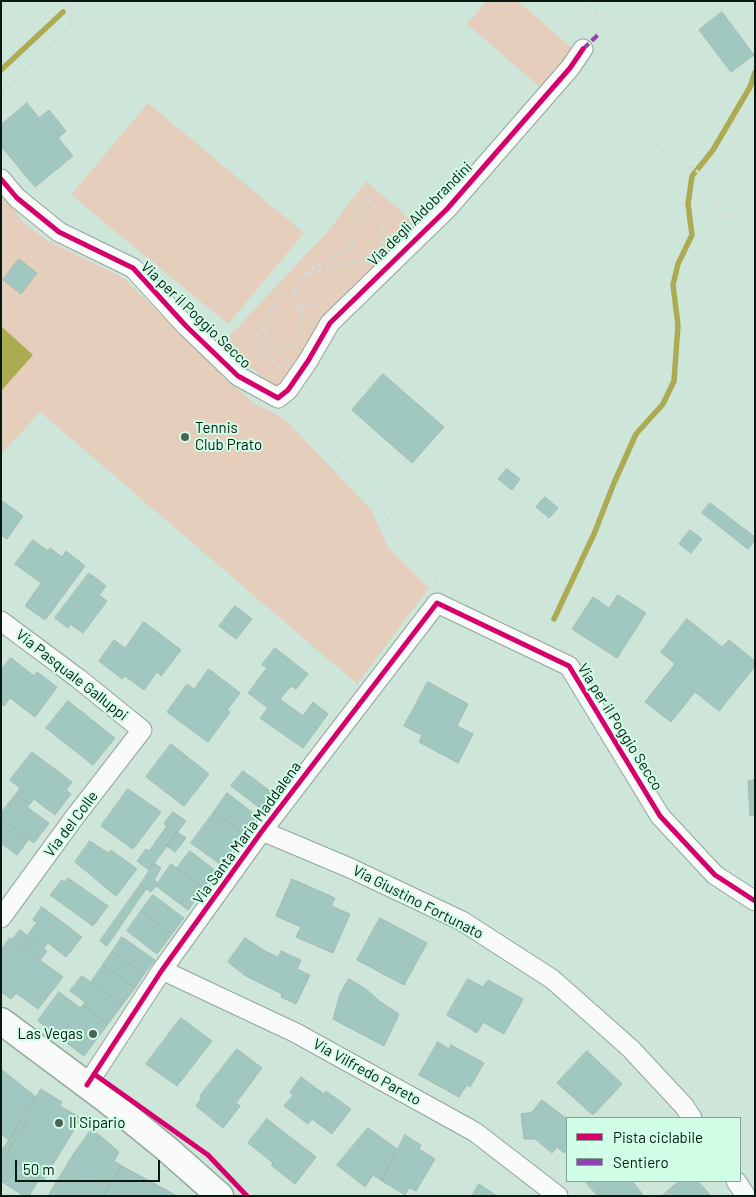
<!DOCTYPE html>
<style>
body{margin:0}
#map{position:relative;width:756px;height:1197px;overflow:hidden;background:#cee6da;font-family:Barlow,sans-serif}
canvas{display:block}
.frame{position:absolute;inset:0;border:2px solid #091a13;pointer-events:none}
.legend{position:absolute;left:566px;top:1117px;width:175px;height:65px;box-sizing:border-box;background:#d0fee7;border:1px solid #80a392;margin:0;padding:6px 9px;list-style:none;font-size:15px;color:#091a13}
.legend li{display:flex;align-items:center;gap:10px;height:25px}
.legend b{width:25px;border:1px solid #80a392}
.scale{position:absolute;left:15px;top:1160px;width:145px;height:22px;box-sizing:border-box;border:2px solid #091a13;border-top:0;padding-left:6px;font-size:15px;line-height:18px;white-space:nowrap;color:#091a13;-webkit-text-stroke:4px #d0fee7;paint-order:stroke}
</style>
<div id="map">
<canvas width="756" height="1197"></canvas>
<div class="frame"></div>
<ul class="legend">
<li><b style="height:6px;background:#d6006c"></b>Pista ciclabile</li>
<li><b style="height:6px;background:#8e44ad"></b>Sentiero</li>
</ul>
<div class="scale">50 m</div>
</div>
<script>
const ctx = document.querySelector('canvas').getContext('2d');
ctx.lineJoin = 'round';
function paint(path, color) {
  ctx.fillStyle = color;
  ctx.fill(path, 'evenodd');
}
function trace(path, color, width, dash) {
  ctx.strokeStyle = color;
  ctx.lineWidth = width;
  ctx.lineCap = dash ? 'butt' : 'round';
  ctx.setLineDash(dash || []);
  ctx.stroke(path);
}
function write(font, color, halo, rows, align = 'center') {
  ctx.font = font + ' Barlow,sans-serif';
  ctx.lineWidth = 4;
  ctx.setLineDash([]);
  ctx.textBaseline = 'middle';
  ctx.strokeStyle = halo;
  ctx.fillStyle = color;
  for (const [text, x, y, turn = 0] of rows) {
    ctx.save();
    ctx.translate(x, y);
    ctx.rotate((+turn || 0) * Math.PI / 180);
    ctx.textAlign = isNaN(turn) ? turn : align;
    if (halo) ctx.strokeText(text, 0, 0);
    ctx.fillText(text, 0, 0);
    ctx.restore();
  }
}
paint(new Path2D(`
 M487 1H518L574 50 541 88 467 24Z
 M148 103 304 233 228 324 71 195Z
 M366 181 420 228 277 390 223 343 329 230Z
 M1 188 21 220 45 239 124 278 225 378 254 403 285 419 371 510 388 547 429 588 357 684 40 412 1 454Z`), '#e5cebb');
paint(new Path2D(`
 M1 326 33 355 1 391Z`), '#acab52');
trace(new Path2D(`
 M1 70 63 12
 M554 619 594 534 614 483 636 434 663 404 674 381 678 325 673 285 678 264 692 235 688 204 692 176 713 150 750 87 755 72`), '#acab52', 5.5);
const building = new Path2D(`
 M722 12 754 55 731 72 699 30Z
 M27 103 39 118 49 110 66 131 58 138 73 156 35 187 1 146V125Z
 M19 259 37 273 21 294 3 280Z
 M383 374 444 427 412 463 352 410Z
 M507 469 520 479 512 490 498 479Z
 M545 497 558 508 549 518 536 507Z
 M1 500 23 516 7 539 1 535Z
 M710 503 755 537V540L748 549 702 513Z
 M690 530 702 539 691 553 679 544Z
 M33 540 48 551 50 548 62 557 66 551 85 566 45 620 25 606 41 583 15 564Z
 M89 573 106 586 99 595 107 601 83 633 70 624 68 628 55 618Z
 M618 595 646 613 617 658 572 629 593 597 609 608Z
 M235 606 252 619 236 639 219 626Z
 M687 619 722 647 729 640 755 661V666L719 711 695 692 671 722 645 702 675 664 661 652Z
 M144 622 181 650 161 676 157 672 144 690 125 676 122 679 99 661 114 640 125 648Z
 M275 648 308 674 296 689 291 686 280 699 303 716 313 702 328 714 303 748 260 718 268 708 248 693 267 668 262 665Z
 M11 658 34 676 37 672 57 687 35 717 10 698 4 706 1 704V670Z
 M209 669 240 693 227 710 230 712 208 742 167 712 187 684 194 689Z
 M428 682 468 704 457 726 473 734 458 763 419 742 422 735 404 726Z
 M68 701 115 738 93 765 46 728Z
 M171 744 209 774 184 806 146 777Z
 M32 752 72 782 66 790 71 794 55 815 34 799 30 804 16 794 20 788 10 780Z
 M243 771 273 793 261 809 231 786Z
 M755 780V815L750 816 748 781Z
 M128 789 161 812 133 849 101 826Z
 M227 793 257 816 244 833 214 812Z
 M16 794 30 804 27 807 49 823 34 843 1 819V813Z
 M173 812 186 821 149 870 137 861 146 849 149 851 167 826 164 824Z
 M214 812 244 833 221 865 191 843Z
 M1 819 29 839 17 855 1 843Z
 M177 832 186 838 175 852 167 846Z
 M90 841 108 853 111 850 137 869 116 896 75 862Z
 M190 851 216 871 204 888 177 868Z
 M154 863 161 868 154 880 158 883 151 892 140 885Z
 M171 864 204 888 188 910 156 886Z
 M68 878 108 906 93 926 50 895 62 880 65 882Z
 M292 879 335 898 331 906 350 914 333 953 296 937 301 927 276 916Z
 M140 885 146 889 107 946 100 941Z
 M153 895 184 918 172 934 141 911Z
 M42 907 82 937 66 957 48 943 44 948 27 936 37 922 33 920Z
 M141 911 172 934 157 954 127 931Z
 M380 918 427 943 404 985 357 960Z
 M20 930 47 951 40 960 13 939Z
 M122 937 155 960 144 974 112 952Z
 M10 938 63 977 38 1009 16 993 11 999 1 992V950Z
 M245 938 265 951 278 957 281 951 301 960 297 969 310 975 296 1004 281 997 282 994 246 976 228 962Z
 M112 952 144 974 135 988 103 965Z
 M103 965 135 988 122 1005 91 982Z
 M82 976 122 1005 108 1024 83 1005 85 1002 70 991Z
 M349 979 366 989 379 1001 399 1014 384 1046 333 1019 340 994Z
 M468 979 483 987 488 980 523 999 504 1034 483 1022 477 1033 447 1015Z
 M59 992 80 1008 83 1005 108 1024 84 1056 38 1021Z
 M181 1018 212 1041 177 1086 146 1064Z
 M438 1042 449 1049 451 1045 484 1063 470 1087 467 1085 459 1097 419 1075Z
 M237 1049 262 1068 236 1103 240 1106 223 1128 196 1106 202 1097 200 1096Z
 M587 1051 622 1084 593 1115 557 1083Z
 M1 1069 36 1097 9 1140 1 1134Z
 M301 1077 324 1094 326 1091 351 1109 332 1134 312 1119 308 1124 284 1106 293 1095 290 1093Z
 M41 1089 62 1102 60 1106 81 1118 43 1181 6 1155 26 1122 22 1120Z
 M542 1100 567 1119V1149L564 1153 557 1147 552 1153 535 1139H524L521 1114 532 1112Z
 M267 1119 316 1157 295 1184 271 1165 273 1163 248 1143Z
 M22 1120 26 1122 6 1155 40 1178 29 1196H24L1 1181V1152Z
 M368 1128 397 1149 382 1181 373 1175 365 1187 337 1165Z
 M92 1129 119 1152 114 1161 122 1166 103 1196H48L74 1153Z
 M405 1135 421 1145 419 1149 435 1159 416 1191 409 1188 405 1195 382 1181Z
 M122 1166 177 1196H103Z
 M585 1181H632L644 1196H598Z
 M679 1181H698L711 1196H662Z
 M479 1184 497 1196H472Z`);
paint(building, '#a0c8c0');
trace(building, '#a4b9b2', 1);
const minor = new Path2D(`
 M1 179 17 198 59 232 133 268 186 326 238 376 278 398 288 390 308 361 330 323 447 209 570 68 583 49
 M1 621 79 679 142 730 74 818 1 918
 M262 831 350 868 462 921 552 979 630 1048 684 1106 692 1118
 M162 970 296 1033 475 1132 558 1196
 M87 1085 162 970 262 831 437 603 569 666 660 816 715 875 755 901
 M736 1181 746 1196`);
const secondary = new Path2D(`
 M1 1021 103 1097 167 1149 220 1196`);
trace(minor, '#92a59b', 21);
trace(secondary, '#92a59b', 29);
trace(new Path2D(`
 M582 1 600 16V33
 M1 93 71 25 70 1
 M561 106 584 107 635 132 703 175 721 214 755 226
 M305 275C316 264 346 255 351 244 357 233 358 217 360 205L364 201 372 202 383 220 381 247
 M299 309 316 303
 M265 329C266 307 278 300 295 290
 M281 368 250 341 265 329 267 341 275 350 287 347 297 338 302 323V315L295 299V290L305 275 370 258
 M294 408 379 502 392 527 434 565 436 586`), '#d3dad7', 3, [4, 4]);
trace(minor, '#f8fbf9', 19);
trace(secondary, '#f8fbf9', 26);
trace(new Path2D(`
 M583 49 600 33`), '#8e44ad', 4, [8, 4]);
trace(new Path2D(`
 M1 179 17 198 59 232 133 268 186 326 238 376 278 398 288 390 308 361 330 323 447 209 570 68 583 49
 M94 1074 208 1155 247 1196
 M87 1085 162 970 262 831 437 603 569 666 660 816 715 875 755 901`), '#d6006c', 5);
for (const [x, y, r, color] of [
 [185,437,5,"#4e6159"],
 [93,1034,5,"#4e6159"],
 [59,1123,5,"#4e6159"]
]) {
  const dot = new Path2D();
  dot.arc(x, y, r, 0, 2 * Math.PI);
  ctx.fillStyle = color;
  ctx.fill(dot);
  trace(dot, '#d0fee7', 2);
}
write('15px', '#091a13', '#d0fee7', [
 ["Via degli Aldobrandini",420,214,-45],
 ["Via per il Poggio Secco",196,315,44],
 ["Via Pasquale Galluppi",72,675,38],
 ["Via per il Poggio Secco",620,727,58],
 ["Via del Colle",71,824,-53],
 ["Via Santa Maria Maddalena",247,833,-54],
 ["Via Giustino Fortunato",418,902,27],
 ["Via Vilfredo Pareto",367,1072,29]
]);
write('15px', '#091a13', '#d0fee7', [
 ["Tennis",195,428],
 ["Club Prato",195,445],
 ["Las Vegas",83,1034,"right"],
 ["Il Sipario",69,1123]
], 'left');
</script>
